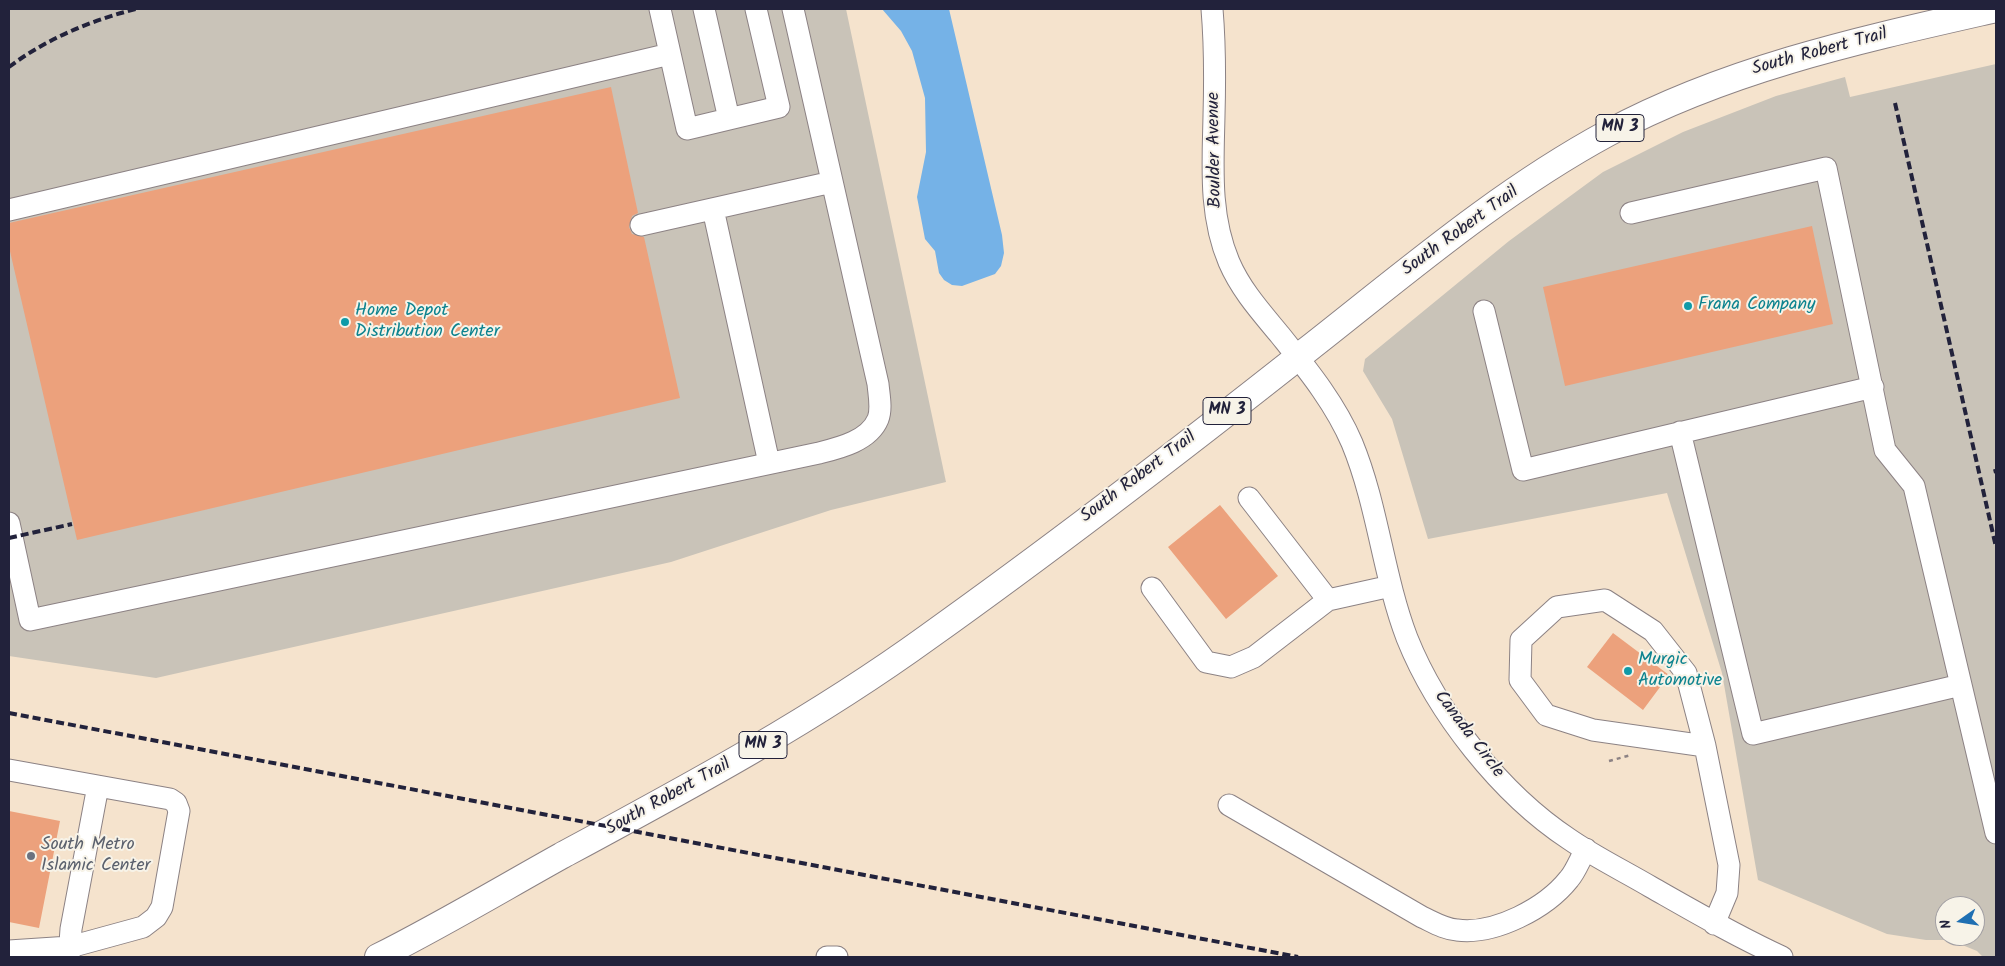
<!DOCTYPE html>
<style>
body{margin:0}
#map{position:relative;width:2005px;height:966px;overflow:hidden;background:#f5e3cd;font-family:Kalam,sans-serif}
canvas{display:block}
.frame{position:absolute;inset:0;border:10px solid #22223b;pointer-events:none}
.north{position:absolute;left:1935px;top:896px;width:50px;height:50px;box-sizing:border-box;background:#f7f3e8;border:1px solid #a29fa3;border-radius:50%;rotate:257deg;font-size:14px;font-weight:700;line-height:20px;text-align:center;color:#22223b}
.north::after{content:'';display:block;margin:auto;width:18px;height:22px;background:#1f6fb2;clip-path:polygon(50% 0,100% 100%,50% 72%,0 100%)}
</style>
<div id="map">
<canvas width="2005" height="966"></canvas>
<div class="frame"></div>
<div class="north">N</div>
</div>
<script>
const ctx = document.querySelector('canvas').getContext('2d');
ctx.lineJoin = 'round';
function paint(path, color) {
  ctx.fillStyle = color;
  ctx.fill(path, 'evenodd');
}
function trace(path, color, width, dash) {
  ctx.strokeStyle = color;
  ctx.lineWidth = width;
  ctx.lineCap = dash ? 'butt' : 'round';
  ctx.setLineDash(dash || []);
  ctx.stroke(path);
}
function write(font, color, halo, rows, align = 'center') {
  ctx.font = font + ' Kalam,sans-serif';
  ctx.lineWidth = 4;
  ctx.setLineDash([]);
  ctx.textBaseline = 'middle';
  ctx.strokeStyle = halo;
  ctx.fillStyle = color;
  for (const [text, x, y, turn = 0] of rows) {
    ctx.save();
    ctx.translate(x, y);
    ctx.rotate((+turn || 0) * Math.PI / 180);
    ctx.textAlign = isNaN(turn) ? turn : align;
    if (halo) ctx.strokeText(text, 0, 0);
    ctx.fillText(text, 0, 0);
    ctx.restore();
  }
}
paint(new Path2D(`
 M9 9H846L946 482 831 510 671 562 156 678 9 656Z
 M1996 64V957H1983L1977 951 1950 940H1926L1887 934 1758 880 1722 673 1667 493 1428 539 1392 419 1363 371 1365 359 1509 241 1603 172 1683 132 1776 96 1845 77 1850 97ZM1945 906H1975V936H1945Z`), '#c9c3b8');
paint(new Path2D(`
 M882 9H949L1002 235 1004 253 1001 266 995 274 962 286 952 285 944 280 939 273 935 251 925 239 917 197 926 152 925 98 912 51 901 31Z`), '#75b2e7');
paint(new Path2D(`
 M611 87 638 213 632 216 629 227 632 234 644 237 680 398 77 540 9 247V223Z
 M1812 226 1833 324 1565 386 1543 287Z
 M1220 505 1278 576 1226 619 1168 547Z
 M1613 633 1669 675 1643 710 1587 667Z
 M9 811 60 821 39 928 9 922Z`), '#eca17c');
const minor = new Path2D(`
 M660 9 687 129 779 107 756 9
 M704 9 729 119
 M1212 9C1215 44 1215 80 1214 116 1213 165 1209 215 1229 262 1241 290 1261 312 1280 335 1307 369 1335 403 1352 443 1378 506 1383 575 1407 638 1437 713 1501 794 1569 839 1595 857 1624 871 1651 887 1695 912 1736 936 1782 957
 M713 209 769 463
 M9 210 670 54
 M1631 213 1826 168 1885 450 1914 486 1996 833
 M641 225 832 182
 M1484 311 1523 470 1873 387
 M1680 432 1753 734 1961 685
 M1249 498 1328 600
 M9 523 30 620 819 453C839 448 869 441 878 419 882 409 879 395 878 384L793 9
 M1152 588 1206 662 1231 667 1254 657 1328 600 1391 586
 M1705 746 1593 730 1546 715 1520 680 1521 640 1557 607 1605 600 1653 631 1686 673 1705 746 1729 865 1727 893 1714 924
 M9 770 170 799 176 803 179 811 162 907 156 917 143 927 70 947 9 951
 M1229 805 1422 917C1433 922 1444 929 1457 930 1495 935 1546 908 1569 879 1576 871 1580 859 1586 849
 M69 957 71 929 98 786
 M827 957H837`);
const major = new Path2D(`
 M378 957C440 926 500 890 561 856 687 788 812 721 928 637 1057 545 1183 448 1307 350 1404 274 1499 192 1608 133 1729 68 1864 39 1996 9`);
trace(minor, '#8c8284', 23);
trace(major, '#8c8284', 28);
trace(new Path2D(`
 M1609 761 1631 755`), '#8c8284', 2.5, [4, 4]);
trace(minor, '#fff', 21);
trace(major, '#fff', 26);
trace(new Path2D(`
 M9 67C46 39 92 20 136 9
 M1895 103 1996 547
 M1995 469 1996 473
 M9 538 72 524
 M9 713 1298 957`), '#22223b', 4, [8, 4]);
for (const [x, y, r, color] of [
 [1688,306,5,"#0f9aa8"],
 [345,322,5,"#0f9aa8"],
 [1628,671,5,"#0f9aa8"],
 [31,856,5,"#6b7280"]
]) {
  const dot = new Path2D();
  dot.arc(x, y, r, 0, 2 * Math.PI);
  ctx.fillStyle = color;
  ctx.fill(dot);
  trace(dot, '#f7f3e8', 2);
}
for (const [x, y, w] of [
 [1620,128,48],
 [1227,411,48],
 [763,745,48]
]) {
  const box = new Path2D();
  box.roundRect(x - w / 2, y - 13.5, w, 27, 4);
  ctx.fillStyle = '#f7f3e8';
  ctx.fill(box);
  trace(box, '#22223b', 1);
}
write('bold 16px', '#22223b', null, [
 ["MN 3",1620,128],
 ["MN 3",1227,411],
 ["MN 3",763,745]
]);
write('18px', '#22223b', '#f7f3e8', [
 ["South Robert Trail",1820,53,-15],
 ["Boulder Avenue",1216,150,-91],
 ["South Robert Trail",1461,232,-36],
 ["South Robert Trail",1139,478,-37],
 ["Canada Circle",1468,735,53],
 ["South Robert Trail",669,798,-29]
]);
write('18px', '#0d838f', '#f7f3e8', [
 ["Frana Company",1698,306],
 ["Home Depot",355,312],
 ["Distribution Center",355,333],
 ["Murgic",1638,661],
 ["Automotive",1638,682]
], 'left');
write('18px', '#5b616d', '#f7f3e8', [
 ["South Metro",41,846],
 ["Islamic Center",41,867]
], 'left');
</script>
